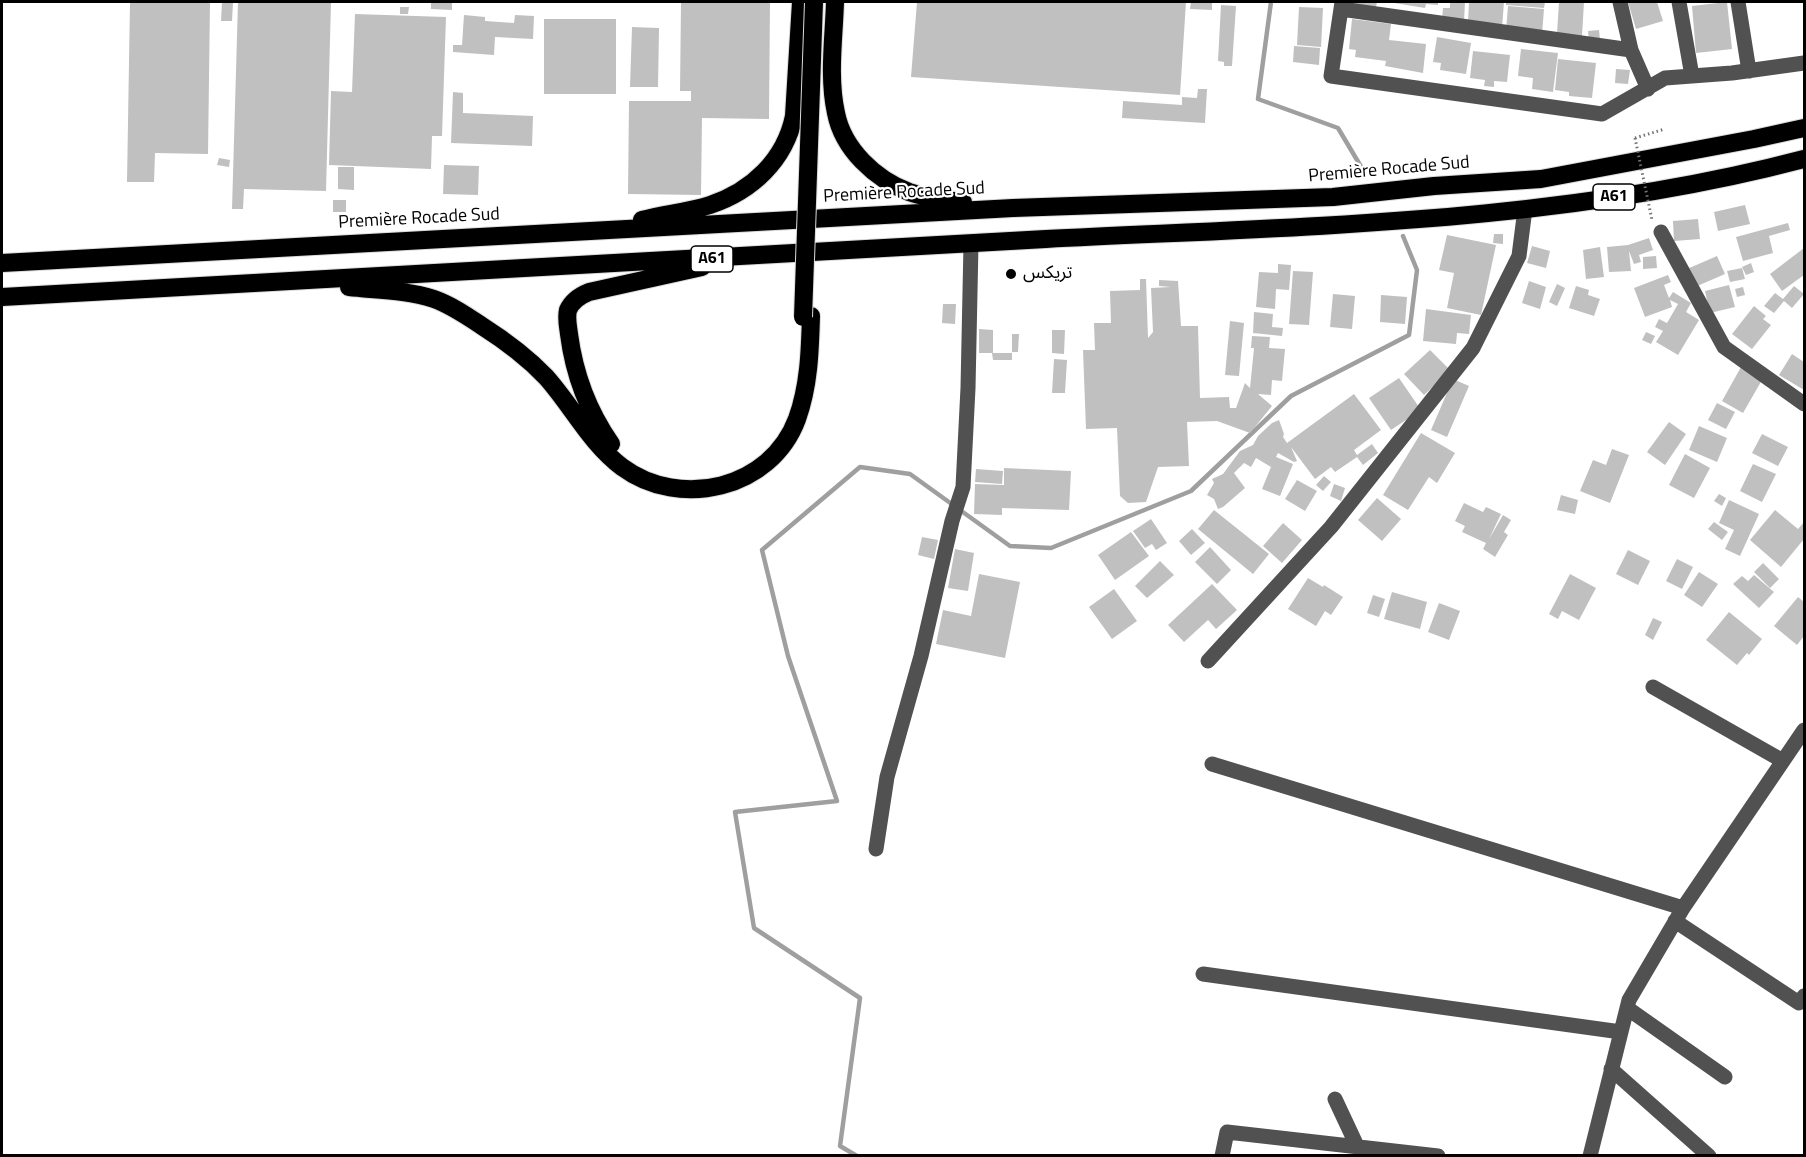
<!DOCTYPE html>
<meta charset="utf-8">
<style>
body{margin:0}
#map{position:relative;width:1806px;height:1157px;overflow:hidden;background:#fff;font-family:"Titillium Web",sans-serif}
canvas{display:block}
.frame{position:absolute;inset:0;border:3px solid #000;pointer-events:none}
</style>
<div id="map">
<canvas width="1806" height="1157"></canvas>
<div class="frame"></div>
</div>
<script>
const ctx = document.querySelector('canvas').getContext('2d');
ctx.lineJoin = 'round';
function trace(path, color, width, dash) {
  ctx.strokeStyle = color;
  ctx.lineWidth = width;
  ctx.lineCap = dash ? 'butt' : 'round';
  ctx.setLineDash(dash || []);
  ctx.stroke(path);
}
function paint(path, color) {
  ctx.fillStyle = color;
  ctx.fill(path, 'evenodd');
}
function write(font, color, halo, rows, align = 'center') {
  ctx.font = font + ' "Titillium Web","Noto Sans Arabic",sans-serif';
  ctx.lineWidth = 4.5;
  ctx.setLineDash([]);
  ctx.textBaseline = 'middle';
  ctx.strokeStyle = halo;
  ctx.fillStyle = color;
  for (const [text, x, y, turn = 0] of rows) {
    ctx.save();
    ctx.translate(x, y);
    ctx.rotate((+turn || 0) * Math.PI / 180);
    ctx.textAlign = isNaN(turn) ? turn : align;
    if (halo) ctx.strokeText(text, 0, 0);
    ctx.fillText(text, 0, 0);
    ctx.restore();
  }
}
trace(new Path2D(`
 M1271 2 1258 99 1338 128 1363 170
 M857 1156 840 1146 860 998 754 928 735 812 837 801 788 656 762 550 860 467 910 474 1010 546 1051 548 1191 491 1291 396 1409 335 1417 270 1403 236`), '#9f9f9f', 4.5);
paint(new Path2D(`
 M130 2H210L208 154 155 153 154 182H127Z
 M222 2H233L232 21H221Z
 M238 2H331L326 191 244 189 243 209H232Z
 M431 2H452V10L431 9Z
 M681 2H770L769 119 702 118 701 195 628 194 629 101H691V91H680Z
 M917 2H1186L1180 95 911 77Z
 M1191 2H1212V10L1190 9Z
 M1351 2H1377L1376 7 1351 4Z
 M1388 2H1438V5L1426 4 1425 8Z
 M1450 2H1465L1464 21 1442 20 1443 8H1450Z
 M1469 2H1504L1502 28 1468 23Z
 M1506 2H1545L1544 8 1506 5Z
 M1559 2H1584L1582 36 1557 34Z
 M1628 2H1657L1663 21 1636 29Z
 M1727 2 1732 49 1696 53 1692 6Z
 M1221 5 1236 6 1232 66H1224V62L1218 61Z
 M1508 6 1544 9 1542 34 1506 31Z
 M400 7H409L408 14H400Z
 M1299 7 1323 8 1321 47 1297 45Z
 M355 14 446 17 442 136H432L431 169 329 165 331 91 352 92Z
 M464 15 485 17V21L514 23 515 15 534 16 533 39 495 37 494 55 453 52V45H462Z
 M544 19H616V94H544Z
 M1352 19 1391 24 1389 40 1426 44 1423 73 1385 66 1386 61 1355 57 1356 50 1349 49Z
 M632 27 659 28 658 87H630Z
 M1599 30 1600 40 1589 41 1588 31Z
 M1437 37 1471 43 1466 74 1440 70 1441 63 1433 62Z
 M1294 46 1320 48 1319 65 1293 62Z
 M1521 49 1558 53 1553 92 1532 89 1533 78 1518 76Z
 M1473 51 1510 55 1507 82 1494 81V87L1484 86 1485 80 1470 78Z
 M1558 59 1596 63 1592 98 1569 96V92L1555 90Z
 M1616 69 1630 70 1628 84 1615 83Z
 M1198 89H1207L1205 123 1122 118 1123 101 1182 105V97L1197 98Z
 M453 92 463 93V113L533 116 532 146 451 143Z
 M219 158 230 160 229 167 217 165Z
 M444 165 479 166 478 195 443 194Z
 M338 167H354V190L338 189Z
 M333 200H346V212H333Z
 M1745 205 1750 224 1718 231 1714 212Z
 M1698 219 1700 239 1674 241 1673 221Z
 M1788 223 1790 230 1769 236 1773 253 1743 261 1736 237Z
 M1494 234H1503V244L1493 243Z
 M1447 235 1496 245 1481 315 1447 308 1454 273 1439 270Z
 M1649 238 1653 250 1639 255 1641 262 1634 264 1629 251 1631 271 1609 272 1607 247 1628 245Z
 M1532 246 1550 251 1546 268 1527 263Z
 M1600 247 1604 277 1586 279 1583 250Z
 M1804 248V275L1782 291 1770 274Z
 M1656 256 1657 268 1643 269V257Z
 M1717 256 1725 274 1695 287 1687 269Z
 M1751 263 1754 272 1746 275 1742 267Z
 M1278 264 1291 265 1289 290 1276 289 1275 309 1256 307 1259 272 1278 273Z
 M1742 268 1745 279 1730 282 1727 271Z
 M1293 271 1313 272 1309 325 1289 324Z
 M1668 275 1671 282 1664 285 1669 298 1673 292 1691 303 1686 312 1699 320 1678 355 1656 342 1663 331 1655 327 1659 319 1667 323 1678 304 1670 300 1672 307 1645 317 1634 288Z
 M1140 279H1146L1148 338 1153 332 1151 288 1171 287 1159 286V280L1178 281 1181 326H1198L1200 398 1229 397 1230 408H1236L1245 383 1250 388 1254 348H1251L1252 336 1270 337 1269 348 1285 349 1282 381 1272 380 1271 395 1258 394 1272 406 1250 433 1217 421 1187 422 1189 466 1158 467 1146 502 1128 503 1120 496 1117 428 1086 429 1083 350H1095L1094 323H1111L1110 291 1140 290Z
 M1529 281 1546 287 1540 309 1522 303Z
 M1557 284 1565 288 1557 306 1549 302Z
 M1729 285 1735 307 1710 313 1705 291Z
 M1576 286 1589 290 1588 295 1600 299 1594 316 1569 308Z
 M1794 286 1804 294 1792 308 1784 301 1774 313 1764 306 1775 293 1783 299Z
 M1743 287 1745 295 1737 297 1735 289Z
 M1333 294 1355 296 1352 329 1330 327Z
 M1381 295 1407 297 1405 324 1380 322Z
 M943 304H956L955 324 942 323Z
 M1754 306 1766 316 1763 319 1771 325 1752 349 1732 334Z
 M1426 309 1471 315 1469 334 1457 333 1456 344 1423 341Z
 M1254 312 1273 314 1272 327 1283 328 1282 336 1253 333Z
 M1230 321 1244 323 1239 376 1225 375Z
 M979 329 993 330V353H979Z
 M1052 330H1065L1064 354 1052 353Z
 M1646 332 1655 336 1651 344 1642 340Z
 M1012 334H1019L1018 352H1012Z
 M1430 350 1450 370 1424 395 1404 374Z
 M992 353H1012V360H993Z
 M1792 354 1804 362V390L1779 375Z
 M1054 359 1067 360 1065 393H1052Z
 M1741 367 1762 380 1743 413 1722 401Z
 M1399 378 1421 410 1391 430 1369 398Z
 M1453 379 1469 386 1447 437 1431 430Z
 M1354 394 1381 430 1354 450 1357 455 1372 444 1378 453 1363 465 1357 457 1335 472 1331 467 1315 479 1291 447 1297 461 1294 462 1278 453 1276 457 1293 464 1280 496 1262 489 1271 467 1256 458 1251 467 1244 463 1234 473 1245 488 1223 507 1218 509 1214 499 1207 495 1214 483 1212 479 1223 474 1240 451 1253 445 1258 436 1272 423 1279 420 1284 434 1283 437 1287 443Z
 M1717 403 1735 412 1726 429 1708 420Z
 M1669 422 1686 434 1665 465 1647 452Z
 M1699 426 1727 438 1717 462 1689 450Z
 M1421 433 1455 453 1437 483 1429 477 1408 510 1383 495Z
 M1762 434 1788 447 1778 466 1752 453Z
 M1612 449 1629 455 1610 503 1580 491 1593 460 1606 465Z
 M1685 454 1710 468 1694 498 1669 485Z
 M1753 464 1776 474 1762 502 1740 491Z
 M1004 468 1071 471 1069 510 1002 508V515L974 514 975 484 1004 485Z
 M976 469 1003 471 1002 484 975 482Z
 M1324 476 1331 482 1323 491 1316 485Z
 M1297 480 1317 491 1305 511 1285 499Z
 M1334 484 1345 488 1341 501 1330 496Z
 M1719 494 1726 498 1722 506 1714 501Z
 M1561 495 1578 500 1575 514 1557 510Z
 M1377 498 1401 519 1382 541 1358 520Z
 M1729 500 1759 514 1740 556 1725 549 1734 530 1719 523Z
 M1464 503 1483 512 1486 507 1501 514 1489 539 1503 515 1511 520 1504 532 1508 535 1495 557 1483 549 1486 543 1462 532 1465 526 1455 521Z
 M1214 510 1269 554 1253 574 1198 529Z
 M1775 510 1798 529 1804 522V539L1781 567 1750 540Z
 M1151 519 1167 543 1156 550 1152 544 1145 548 1133 531Z
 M1714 522 1728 532 1722 540 1708 529Z
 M1283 523 1302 540 1282 563 1263 546Z
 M1192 529 1205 543 1191 555 1179 541Z
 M1131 532 1149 556 1115 580 1098 555Z
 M922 537 938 540 934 559 918 555Z
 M1210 547 1231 570 1217 584 1195 562Z
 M955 549 974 553 968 591 948 588Z
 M1628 550 1650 561 1638 585 1616 574Z
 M1677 559 1693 567 1682 589 1666 581Z
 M1160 561 1174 575 1147 598 1135 586Z
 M1763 563 1779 579 1770 588 1754 572Z
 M1699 572 1718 584 1702 607 1684 595Z
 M979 574 1020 582 1005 658 936 644 943 610 971 616Z
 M1570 574 1596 588 1579 620 1562 611 1558 619 1549 614Z
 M1754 575 1774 592 1759 608 1733 584 1742 576 1748 581Z
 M1308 578 1323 587 1324 585 1343 597 1331 615 1325 611 1316 626 1288 609Z
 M1212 584 1237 610 1216 629 1208 620 1184 642 1168 625Z
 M1114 589 1137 621 1112 639 1089 607Z
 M1392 592 1427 602 1420 629 1384 619Z
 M1373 595 1385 599 1379 617 1367 613Z
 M1798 597 1804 602V636L1797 645 1774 626Z
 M1439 603 1460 611 1449 640 1428 632Z
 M1729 612 1762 639 1749 655 1747 653 1737 665 1706 640Z
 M1653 618 1662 622 1653 640 1645 635Z`), '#c0c0c0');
const highway = new Path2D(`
 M835 2C834 37 828 77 836 113 843 149 875 179 909 192 926 198 945 200 963 202
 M642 220C664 214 688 212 710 205 752 191 785 160 794 116L801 2
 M2 263 1013 208 1333 197 1434 186 1541 179 1754 139 1804 128
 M349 287C377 290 407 290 434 299 451 305 467 316 482 326 504 340 527 357 546 377 572 406 590 443 622 467 680 510 771 489 797 419 809 386 810 351 811 316
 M2 297C350 278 698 259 1046 239 1299 226 1558 224 1804 159
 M611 444C588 411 574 373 569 334 568 326 566 318 568 310 572 301 579 296 589 292L702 267`);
trace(highway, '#dbdbdb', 20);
trace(new Path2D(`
 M1635 138 1665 129`), '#737373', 3, [1.5, 3]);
trace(new Path2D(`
 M1342 2 1331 76 1602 114 1665 78 1732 73 1804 63
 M1620 2 1631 50 1648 89
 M1679 2 1692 76
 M1738 2 1749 71
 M1341 9 1631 50
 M1661 232 1724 347 1804 404
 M1208 661 1331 527 1473 348 1519 256 1525 209
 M1653 687 1783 761
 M1212 764 1683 908
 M876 849 887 777 921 656 952 521 963 487 968 388 971 244
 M1675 921 1799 1003 1804 996
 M1203 974 1621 1032
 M1627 1008 1725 1077
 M1611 1069 1709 1156
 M1335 1099 1357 1146
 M1222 1156 1227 1132 1438 1156
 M1590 1156 1629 1000 1683 908 1804 730`), '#515151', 15);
trace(highway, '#000', 18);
const highwayBridge = new Path2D(`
 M803 317 814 2`);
trace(highwayBridge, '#dbdbdb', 20, []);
trace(new Path2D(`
 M1635 138 1652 220`), '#737373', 3, [1.5, 3]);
trace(highwayBridge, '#000', 18);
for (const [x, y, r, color] of [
 [1011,274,6,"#000"]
]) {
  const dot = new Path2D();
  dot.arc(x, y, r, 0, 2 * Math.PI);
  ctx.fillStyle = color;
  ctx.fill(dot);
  trace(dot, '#fff', 2);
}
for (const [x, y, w] of [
 [1614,197,42],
 [712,259,42]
]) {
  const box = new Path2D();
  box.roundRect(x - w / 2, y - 13, w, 26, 4.5);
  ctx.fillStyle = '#fff';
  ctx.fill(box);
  trace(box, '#000', 1.5);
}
write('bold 16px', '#000', null, [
 ["A61",1614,197],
 ["A61",712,259]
]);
write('18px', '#000', '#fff', [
 ["Première Rocade Sud",1389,170,-5],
 ["Première Rocade Sud",904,193,-3],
 ["Première Rocade Sud",419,219,-3]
]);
write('18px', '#000', '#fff', [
 ["تريكس",1023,274]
], 'left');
</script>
